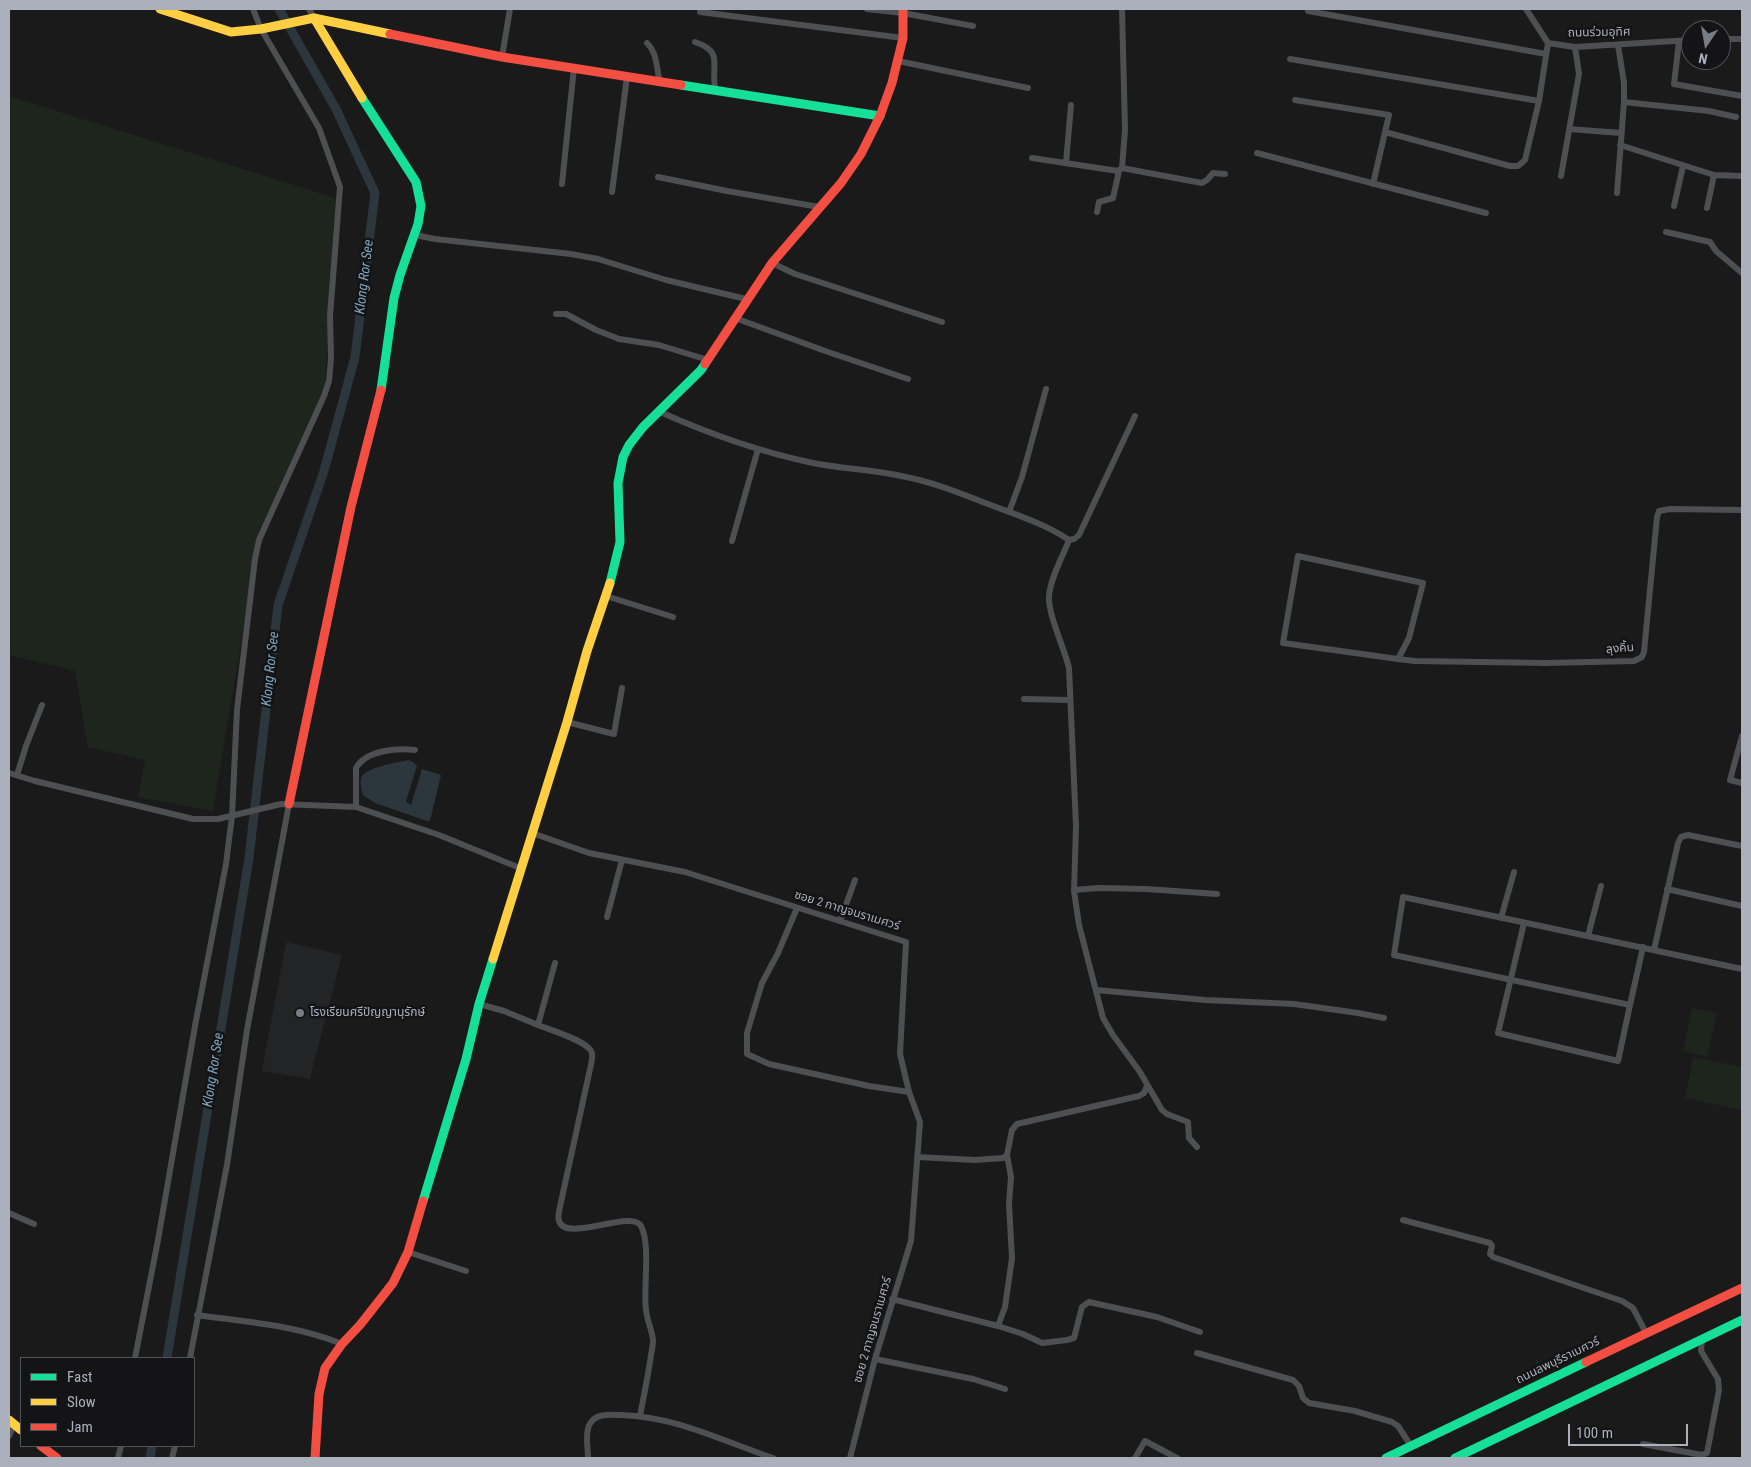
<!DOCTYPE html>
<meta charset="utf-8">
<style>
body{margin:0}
#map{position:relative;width:1751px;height:1467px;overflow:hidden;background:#1a1a1a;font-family:"Roboto Condensed",sans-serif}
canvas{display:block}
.frame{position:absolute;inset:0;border:10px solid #aab1bc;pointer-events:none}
.legend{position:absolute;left:20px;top:1357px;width:175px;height:90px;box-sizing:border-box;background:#141416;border:1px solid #505358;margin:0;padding:6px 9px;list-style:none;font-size:15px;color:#aab1bc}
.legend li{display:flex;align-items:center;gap:10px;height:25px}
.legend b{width:25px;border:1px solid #505358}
.north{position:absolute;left:1681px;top:20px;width:50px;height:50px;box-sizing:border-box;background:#141416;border:1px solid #505358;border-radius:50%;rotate:192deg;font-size:14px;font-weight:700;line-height:20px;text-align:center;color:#aab1bc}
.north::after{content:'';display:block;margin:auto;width:18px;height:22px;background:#787c83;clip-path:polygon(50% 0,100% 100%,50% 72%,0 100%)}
.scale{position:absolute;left:1568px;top:1424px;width:120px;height:22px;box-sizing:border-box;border:2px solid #aab1bc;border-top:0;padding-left:6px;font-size:15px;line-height:18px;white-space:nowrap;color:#aab1bc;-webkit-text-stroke:4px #141416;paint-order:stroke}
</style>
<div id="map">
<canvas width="1751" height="1467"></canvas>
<div class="frame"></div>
<ul class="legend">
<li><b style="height:6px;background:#16e098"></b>Fast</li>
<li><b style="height:6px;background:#ffcf43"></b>Slow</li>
<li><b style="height:6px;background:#f24e42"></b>Jam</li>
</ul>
<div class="north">N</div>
<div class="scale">100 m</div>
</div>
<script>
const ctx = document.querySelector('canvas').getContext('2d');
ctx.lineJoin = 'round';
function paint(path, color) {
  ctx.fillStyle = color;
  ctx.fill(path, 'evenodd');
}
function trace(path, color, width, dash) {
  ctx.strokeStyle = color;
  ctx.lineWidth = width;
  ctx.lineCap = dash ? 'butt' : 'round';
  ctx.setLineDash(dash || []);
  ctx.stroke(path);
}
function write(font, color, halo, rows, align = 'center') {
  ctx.font = font + ' "Roboto Condensed","Noto Sans Thai",sans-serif';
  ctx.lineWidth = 5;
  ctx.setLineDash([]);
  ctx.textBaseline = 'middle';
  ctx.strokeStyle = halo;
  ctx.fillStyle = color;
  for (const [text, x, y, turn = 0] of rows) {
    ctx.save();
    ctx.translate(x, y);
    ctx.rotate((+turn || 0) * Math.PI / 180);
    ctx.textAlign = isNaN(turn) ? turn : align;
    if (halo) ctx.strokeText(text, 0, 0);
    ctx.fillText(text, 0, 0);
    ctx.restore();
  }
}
paint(new Path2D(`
 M286 942 342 955 310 1079 262 1071Z`), '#232426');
paint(new Path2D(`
 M9 96 339 199 324 396 255 559 213 811 138 797 145 760 88 747 75 671 9 655Z
 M1692 1008 1717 1013 1707 1057 1683 1051Z
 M1693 1057 1742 1067V1110L1685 1098Z`), '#1d251d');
paint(new Path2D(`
 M408 760 413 762 417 766 406 801 411 805 422 769 441 775 430 821H427L375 803 363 795C362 791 360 784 361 779 363 767 397 763 408 760Z`), '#2b373d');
trace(new Path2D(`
 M167 1358 249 858 278 605 324 471 355 357 375 193 336 109 279 9
 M150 1458 152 1446`), '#2b373d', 9);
trace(new Path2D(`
 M309 9 314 18
 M701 9 700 12 903 38
 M867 9 903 13 973 26
 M1526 9 1548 43 1575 47 1691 40
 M1308 11 1546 54
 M1721 39H1742
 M1679 41 1674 84 1742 96
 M695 42C726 52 709 68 716 91
 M647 43C658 54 656 68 660 82
 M502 57 510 9
 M1290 59 1539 101
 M898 61 1028 88
 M1295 100 1389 115 1373 184
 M1624 102 1709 111 1736 117
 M1569 129 1621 133
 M1385 132 1510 166H1518L1525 160 1539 101 1548 43
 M1620 145 1714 175 1742 176
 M1257 153 1486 213
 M1032 158 1118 171 1122 168 1125 130 1122 9
 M1066 163 1071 105
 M1122 168 1202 183 1207 180 1213 173 1225 174
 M1561 176 1579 74 1575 47
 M658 177 727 191 819 207
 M562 184 574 68
 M612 192 627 77
 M1617 193 1624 102V83L1618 45
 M1674 206 1683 166
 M1707 208 1714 175
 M1097 212 1099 202 1113 198 1119 171
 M1666 232 1710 242 1716 251 1742 273
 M415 235 435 239 571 254 598 259 666 280 746 299
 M772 263 795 274 942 322
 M556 314H566L596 330 619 339 659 345 708 360
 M735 318 828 352 908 379
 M658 411C707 433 760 452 813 463 844 469 876 470 906 477 937 483 967 496 996 507 1020 516 1047 525 1069 540 1063 556 1050 579 1049 596 1048 615 1064 647 1069 668L1076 826 1074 891 1079 925 1103 1018 1113 1035 1140 1072 1162 1110 1167 1114 1188 1122 1189 1138 1197 1147
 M1009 512 1022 477 1046 389
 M1069 540 1074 539 1079 535 1135 416
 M732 541 758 449
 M606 596 673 617
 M1398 659 1409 638 1423 583 1298 556 1283 643 1398 659 1415 661 1546 663 1634 661 1642 657 1644 652 1657 517 1659 511 1670 509 1742 510
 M1024 699 1069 700
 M567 722 614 734 622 688
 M1742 736 1730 780 1742 783
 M9 773 35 781 193 819H218L281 804 356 807 439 835 520 868
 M17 775 26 746 42 705
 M356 807V768C366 750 397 748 415 750
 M532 833 589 853 685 872 906 942 900 1054 909 1092 920 1122 911 1241 875 1359 850 1458
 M1667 889 1742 906
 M1074 890 1099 888 1146 889 1217 894
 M797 908 778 953 762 983 747 1033V1054L769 1064 869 1086 909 1092
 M607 917 622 860
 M1501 918 1514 872
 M840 921 855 880
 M1524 923 1498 1033 1618 1061 1630 1005
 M1588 936 1601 886
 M1643 947 1630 1005 1394 955 1403 897C1516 921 1629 944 1742 969
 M1654 950 1678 843 1681 837 1688 835 1742 846
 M1096 990 1205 1000 1294 1004 1358 1013 1384 1018
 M479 1004 504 1011 538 1025 555 963
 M538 1025C550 1030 589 1041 592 1053 593 1058 591 1064 590 1069L561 1202C560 1208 557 1216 559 1221 566 1243 632 1209 641 1226 651 1245 643 1288 646 1310 647 1320 652 1330 653 1340 653 1345 652 1350 651 1355 648 1376 644 1395 640 1416
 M917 1157 975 1160 1003 1158 1007 1155 1012 1130 1017 1124 1139 1096 1144 1093 1147 1086
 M9 1213 34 1224
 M1403 1220 1490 1243 1492 1246 1490 1254 1493 1257 1622 1301 1633 1308 1646 1333
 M408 1252 466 1271
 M892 1299 998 1326 1023 1334 1042 1343 1067 1340 1074 1338 1082 1307 1089 1302 1157 1317 1200 1332
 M197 1315C246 1322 295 1325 342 1344
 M998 1326 1005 1307 1012 1258 1009 1204 1011 1177 1007 1155
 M1197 1353 1293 1380 1299 1386 1303 1398 1309 1403 1355 1411 1392 1422 1398 1426 1411 1446
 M135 1358 158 1240 195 1026 226 864 232 816 237 710 255 559 259 540 324 396 329 381 331 359 330 316 340 187 319 128 261 29 253 9
 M190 1358 227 1165 247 1030 289 804
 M875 1359 973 1379 1005 1389
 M9 1436 14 1424
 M1643 1444 1702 1455 1707 1453 1719 1390 1718 1379 1701 1351 1702 1339
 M118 1458 121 1446
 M172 1458 175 1446
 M588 1458C588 1447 584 1429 592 1421 599 1413 612 1415 622 1415 677 1417 722 1441 773 1458
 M1135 1458 1145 1441 1177 1458`), '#4e4f53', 6);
trace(new Path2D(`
 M681 85 880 116
 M362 98 416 182 421 206 418 224 400 275 394 298 381 390
 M610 583 620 542 618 483 623 457 629 445 643 427 701 370 705 364
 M423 1201 466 1059 479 1004 493 959
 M1386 1458 1586 1362
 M1455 1458 1742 1320`), '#16e098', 9);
trace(new Path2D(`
 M160 9 231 32 261 29 314 18 390 34
 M314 18 362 98
 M493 959 567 722 587 651 610 583
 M9 1420 21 1430`), '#ffcf43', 9);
trace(new Path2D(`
 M390 34 502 57 681 85
 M705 364 772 263 841 183 861 154 880 116 892 83 903 38V9
 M289 804 351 507 381 390
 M1586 1362 1742 1288
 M41 1446 57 1458
 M315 1458 319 1394 325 1368 342 1344 360 1325 393 1283 408 1252 423 1201`), '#f24e42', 9);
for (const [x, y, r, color] of [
 [300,1013,5,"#787c83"]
]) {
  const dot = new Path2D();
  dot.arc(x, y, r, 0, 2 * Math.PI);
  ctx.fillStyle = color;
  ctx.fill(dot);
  trace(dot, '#141416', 2);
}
write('12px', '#aab1bc', '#141416', [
 ["ถนนร่วมอุทิศ",1599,33,-1],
 ["ลุงคิ้น",1620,649,-5],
 ["ซอย 2 กาญจนราเมศวร์",847,911,17],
 ["ซอย 2 กาญจนราเมศวร์",873,1330,-74],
 ["ถนนลพบุรีราเมศวร์",1558,1361,-26]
]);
write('12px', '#aab1bc', '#141416', [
 ["โรงเรียนศรีปัญญานุรักษ์",310,1013]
], 'left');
write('italic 14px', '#7ea4ba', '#141416', [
 ["Klong Ror See",365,277,-83],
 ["Klong Ror See",271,669,-84],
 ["Klong Ror See",214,1070,-81]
]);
</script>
